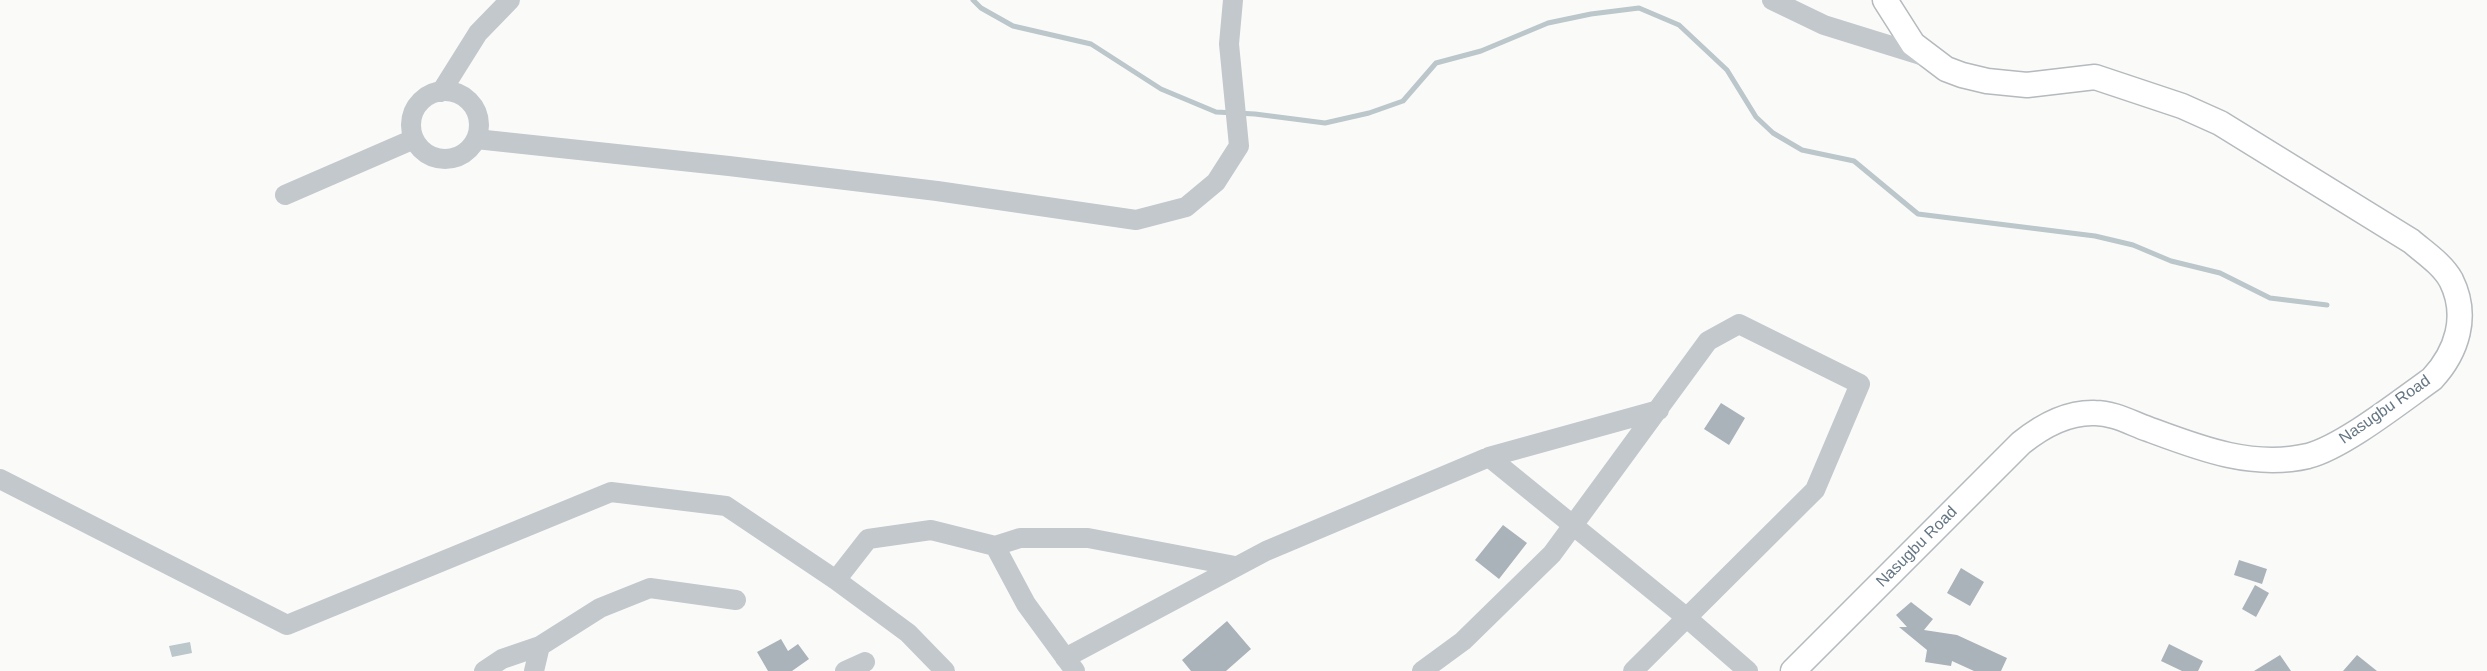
<!DOCTYPE html>
<style>
body{margin:0}
canvas{display:block;background:#fafaf8}
</style>
<canvas width="2487" height="671"></canvas>
<script>
const ctx = document.querySelector('canvas').getContext('2d');
ctx.lineJoin = 'round';
function paint(path, color) {
  ctx.fillStyle = color;
  ctx.fill(path, 'evenodd');
}
function trace(path, color, width, dash) {
  ctx.strokeStyle = color;
  ctx.lineWidth = width;
  ctx.lineCap = dash ? 'butt' : 'round';
  ctx.setLineDash(dash || []);
  ctx.stroke(path);
}
function write(font, color, halo, rows, align = 'center') {
  ctx.font = font + ' Arial,sans-serif';
  ctx.lineWidth = 6;
  ctx.setLineDash([]);
  ctx.textBaseline = 'middle';
  ctx.strokeStyle = halo;
  ctx.fillStyle = color;
  for (const [text, x, y, turn = 0] of rows) {
    ctx.save();
    ctx.translate(x, y);
    ctx.rotate((+turn || 0) * Math.PI / 180);
    ctx.textAlign = isNaN(turn) ? turn : align;
    if (halo) ctx.strokeText(text, 0, 0);
    ctx.fillText(text, 0, 0);
    ctx.restore();
  }
}
paint(new Path2D(`
 M190 642 192 653 172 657 169 646Z`), '#bbc7cb');
trace(new Path2D(`
 M973 0 981 8 1013 26 1091 44 1161 89 1216 112 1255 114 1325 123 1369 113 1403 101 1436 63 1481 51 1548 23 1591 14 1639 8 1679 25 1727 70 1756 117 1773 133 1802 150 1854 161 1918 214 2095 236 2133 245 2171 261 2220 273 2270 298 2327 305`), '#bbc7cb', 5);
paint(new Path2D(`
 M1721 403 1745 418 1729 445 1704 429Z
 M1503 525 1527 543 1499 579 1475 560Z
 M2239 560 2267 569 2262 584 2234 575Z
 M1961 568 1984 582 1970 606 1947 593Z
 M2255 585 2269 593 2256 617 2242 609Z
 M1911 602 1933 619 1924 630 1957 635 2007 658 2001 671H1974L1952 661 1951 666 1925 662 1927 650 1899 627H1907L1896 615Z
 M1227 621 1251 649 1226 671H1191L1182 660Z
 M781 639 788 651 798 644 809 659 792 671H768L757 652Z
 M2169 644 2203 661 2198 671H2182L2161 661Z
 M2280 655 2291 671H2254Z
 M2357 655 2377 671H2343Z`), '#aab3b9');
const major = new Path2D(`
 M1793 671 2021 443C2042 426 2067 412 2095 413 2114 413 2131 423 2148 429 2199 448 2252 469 2308 456 2343 447 2401 401 2432 379 2457 352 2469 316 2451 280 2442 264 2425 253 2411 241L2220 123 2182 106 2095 77 2027 85 1987 81 1962 75 1946 69 1913 44 1885 0`);
trace(major, '#b5babe', 27);
trace(new Path2D(`
 M1772 0 1824 25 1927 57
 M411 125a34 34 0 1 1 68 0a34 34 0 1 1-68 0Z
 M441 92 478 33 510 0
 M476 139 729 166 937 191 1136 220 1186 207 1216 182 1239 146 1229 44 1233 0
 M285 195 414 139
 M1489 457 1687 618 1748 671
 M0 479 287 625 611 492 726 506 836 580 908 633 945 671
 M995 546 1020 538H1088L1235 566
 M836 580 868 539 931 530 995 546 1026 604 1075 671
 M540 646 600 608 650 588 736 600
 M1065 658 1266 551 1489 457 1659 410
 M484 671 502 659 540 646 534 671
 M845 671 865 662
 M1422 671 1463 641 1552 554 1708 341 1739 324 1860 384 1815 490 1633 671`), '#c3c8cc', 20);
trace(major, '#fff', 24);
write('16px', '#657683', '#fff', [
 ["Nasugbu Road",2385,410,-35],
 ["Nasugbu Road",1917,547,-45]
]);
</script>
